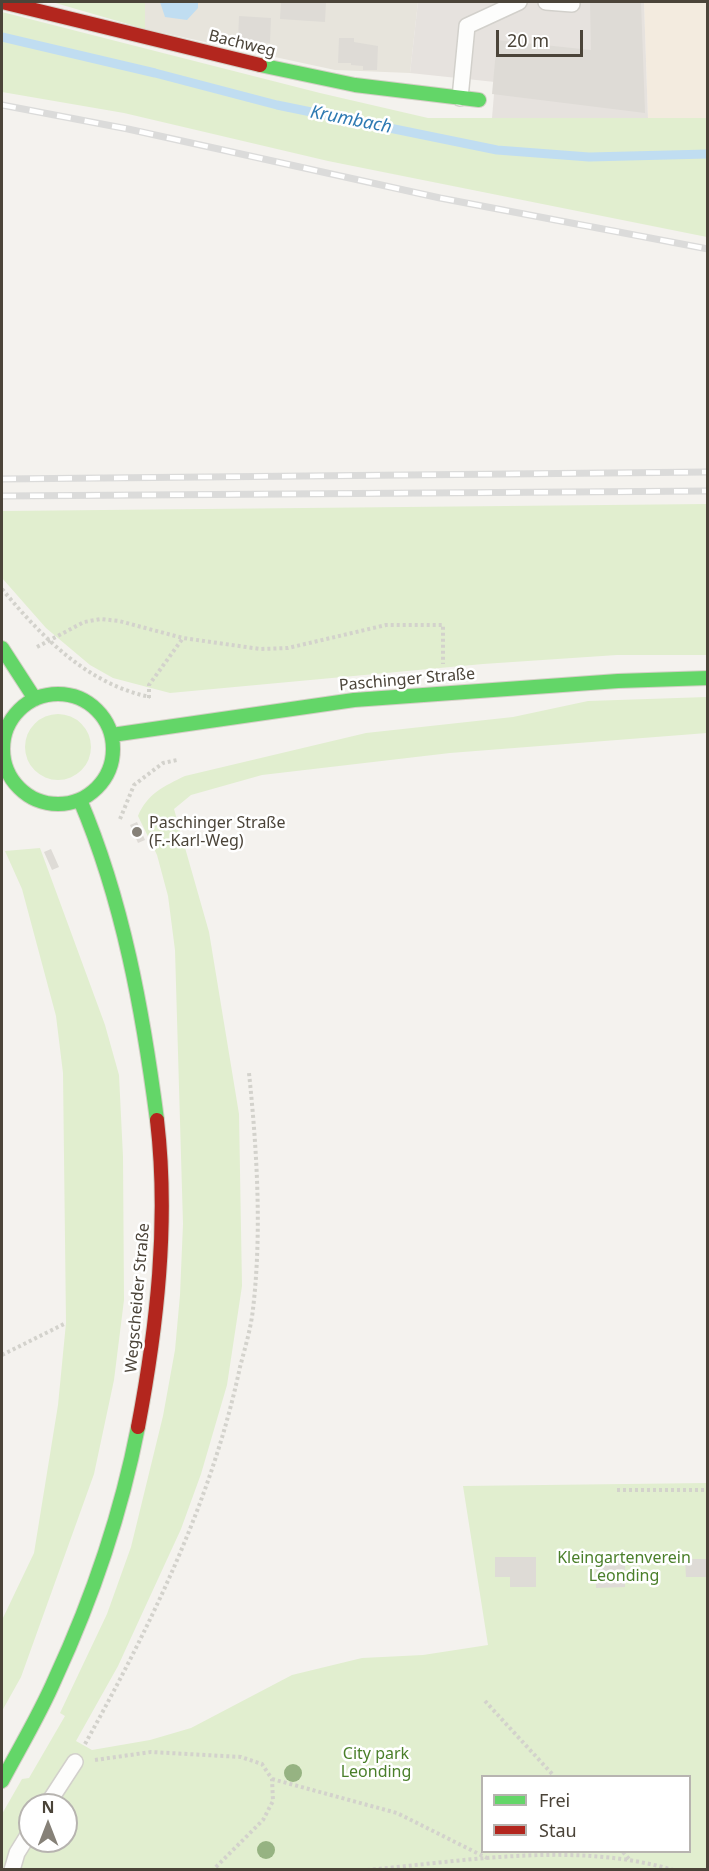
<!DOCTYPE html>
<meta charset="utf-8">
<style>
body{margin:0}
#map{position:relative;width:709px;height:1871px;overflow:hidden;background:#f4f2ee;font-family:"Noto Sans",sans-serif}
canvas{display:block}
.frame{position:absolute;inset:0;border:3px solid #4b4439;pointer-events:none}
.legend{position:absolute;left:481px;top:1775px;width:210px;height:78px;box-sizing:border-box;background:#fff;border:2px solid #b7b4b0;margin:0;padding:8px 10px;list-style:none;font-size:18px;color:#4b4439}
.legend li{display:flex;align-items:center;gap:12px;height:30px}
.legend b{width:30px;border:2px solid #b7b4b0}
.north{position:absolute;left:18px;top:1793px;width:60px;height:60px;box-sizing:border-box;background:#fff;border:2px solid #b7b4b0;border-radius:50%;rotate:0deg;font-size:16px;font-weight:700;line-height:24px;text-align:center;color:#4b4439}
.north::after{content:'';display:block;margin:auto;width:21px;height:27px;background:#868178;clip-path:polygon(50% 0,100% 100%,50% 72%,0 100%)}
.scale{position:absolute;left:496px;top:30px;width:87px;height:27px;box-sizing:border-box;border:3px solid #4b4439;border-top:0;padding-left:8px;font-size:18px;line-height:21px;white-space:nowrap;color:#4b4439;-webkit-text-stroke:4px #fff;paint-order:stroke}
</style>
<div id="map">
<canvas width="709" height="1871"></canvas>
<div class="frame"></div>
<ul class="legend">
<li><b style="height:8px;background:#63d668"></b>Frei</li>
<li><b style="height:8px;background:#b3261e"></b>Stau</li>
</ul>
<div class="north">N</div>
<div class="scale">20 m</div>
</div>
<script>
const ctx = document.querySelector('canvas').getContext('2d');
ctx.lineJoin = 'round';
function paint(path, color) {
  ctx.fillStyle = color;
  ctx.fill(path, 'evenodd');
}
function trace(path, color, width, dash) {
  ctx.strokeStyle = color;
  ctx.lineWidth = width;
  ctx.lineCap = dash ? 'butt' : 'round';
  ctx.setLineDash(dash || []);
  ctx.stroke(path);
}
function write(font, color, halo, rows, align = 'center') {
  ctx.font = font + ' "Noto Sans",sans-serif';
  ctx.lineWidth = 5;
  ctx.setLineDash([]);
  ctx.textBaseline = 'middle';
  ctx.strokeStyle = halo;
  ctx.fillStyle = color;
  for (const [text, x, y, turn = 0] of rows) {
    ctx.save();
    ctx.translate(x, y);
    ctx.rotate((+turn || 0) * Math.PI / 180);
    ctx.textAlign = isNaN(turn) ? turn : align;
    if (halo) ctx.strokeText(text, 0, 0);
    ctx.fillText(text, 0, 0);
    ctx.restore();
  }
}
paint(new Path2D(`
 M145 2H418L410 73 335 70 145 29Z`), '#e7e4dc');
paint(new Path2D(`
 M644 2H707V118L648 120Z`), '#f3ebdf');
paint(new Path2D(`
 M418 2H644L648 120 492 118 495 82 410 73Z`), '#e6e2de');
paint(new Path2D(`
 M52 2H145V29Z
 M2 12 320 93 428 118H707V237L328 161 124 113 2 92Z
 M707 504V655H617L483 664 170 693 113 678 90 665 46 628 2 578V511Z
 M707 697V733L450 753 262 775 191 795 174 809 209 932 239 1114 242 1286 227 1385 201 1474 181 1529 118 1666 76 1741 92 1750 150 1740 191 1728 292 1675 362 1658 423 1655 488 1645 463 1486 707 1483V1869L2 1870V1814L22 1779 29 1778 65 1716 60 1713 107 1614 131 1547 163 1416 175 1350 180 1295 183 1224 175 950 168 896 157 855 138 816C147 794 164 786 185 776L366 733 513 717 588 701ZM482 1776H690V1852H482ZM30 1805H66V1841H30Z
 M25 747a33 33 0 1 1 66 0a33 33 0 1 1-66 0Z
 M40 848 105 1025 119 1075 123 1157 124 1300 114 1380 94 1474 21 1677 2 1711V1620L34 1553 58 1405 66 1323 63 1073 56 1016 22 889 5 851Z`), '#e1eecf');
paint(new Path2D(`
 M160 2H198V8L187 20 165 17Z`), '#c0ddf1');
trace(new Path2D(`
 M2 37 155 73 277 105 497 150 589 157 708 154`), '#c0ddf1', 9);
paint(new Path2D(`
 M281 2H326L325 22 280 19Z
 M590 2H641L645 113 492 94 497 40 591 50Z
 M239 16 271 18 270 43 238 41Z
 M339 38H354V42L378 46 377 70H363V66L351 65V63H338Z
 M137 822 145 840 138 843 130 825Z
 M51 849 59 867 52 870 44 852Z
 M495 1557H536V1587H510V1577H495Z
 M625 1557V1587L596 1588V1558Z
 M685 1559H708V1577H686Z`), '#dedbd6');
const lane = new Path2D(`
 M546 2 572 4
 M460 98 467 26 519 2
 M47 1805 75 1762
 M12 1870 17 1853 30 1832`);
const fast = new Path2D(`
 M260 65 355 85 479 100
 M2 648 35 699
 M3 749a55 55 0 1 1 110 0a55 55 0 1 1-110 0Z
 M112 735 354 700 618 681 708 678
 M80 800C123 901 143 1012 157 1120
 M2 1781C20 1747 40 1714 55 1679 92 1599 121 1514 138 1427`);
const jam = new Path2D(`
 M2 2 260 65
 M138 1427C157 1327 169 1222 157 1120`);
trace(lane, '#d2d0cb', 18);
trace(fast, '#d3cfc5', 16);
trace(jam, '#d3cfc5', 16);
trace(new Path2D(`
 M2 589C42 637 87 684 150 697
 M37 647 84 622 101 619 119 621 183 638 260 649 288 648 386 625H443V664
 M149 698V685L183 638
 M120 819 134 785 163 763 177 760
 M2 1355 66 1323
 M617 1490H708
 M485 1701 554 1776
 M85 1744C151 1625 212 1500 240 1367 245 1348 251 1328 253 1309 262 1232 257 1150 249 1073
 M95 1760 151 1752 241 1757 262 1764 272 1779 273 1801 263 1820 213 1870
 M272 1779 397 1813 487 1858
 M623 1852 629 1859
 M367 1870C465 1861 577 1841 673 1870`), '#d3d2cc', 4, [3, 3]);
trace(lane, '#fdfdfc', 15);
trace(fast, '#63d668', 14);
trace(jam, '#b3261e', 14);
const rail = new Path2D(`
 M2 105 128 129 440 198 708 249
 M2 479 708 472
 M2 496 708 491`);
trace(rail, '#dbdbda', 7);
trace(rail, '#fff', 4.5, [14]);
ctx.fillStyle = '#96b382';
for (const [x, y] of [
 [293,1773],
 [266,1850]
]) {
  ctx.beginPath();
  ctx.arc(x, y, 9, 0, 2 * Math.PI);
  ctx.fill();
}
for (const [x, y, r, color] of [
 [137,832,6,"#868178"]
]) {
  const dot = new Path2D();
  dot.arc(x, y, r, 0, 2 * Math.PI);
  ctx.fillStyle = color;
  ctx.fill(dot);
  trace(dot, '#fff', 2);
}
write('16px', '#4b4439', '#fff', [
 ["Bachweg",242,44,14],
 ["Paschinger Straße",407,680,-5],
 ["Wegscheider Straße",138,1298,-85]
]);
write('16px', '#4b4439', '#fff', [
 ["Paschinger Straße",149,823],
 ["(F.-Karl-Weg)",149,841]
], 'left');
write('16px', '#4a7f2a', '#fff', [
 ["Kleingartenverein",624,1558],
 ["Leonding",624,1576],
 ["City park",376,1754],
 ["Leonding",376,1772]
]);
write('italic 18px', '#2e7ab2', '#fff', [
 ["Krumbach",351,120,11]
]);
</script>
